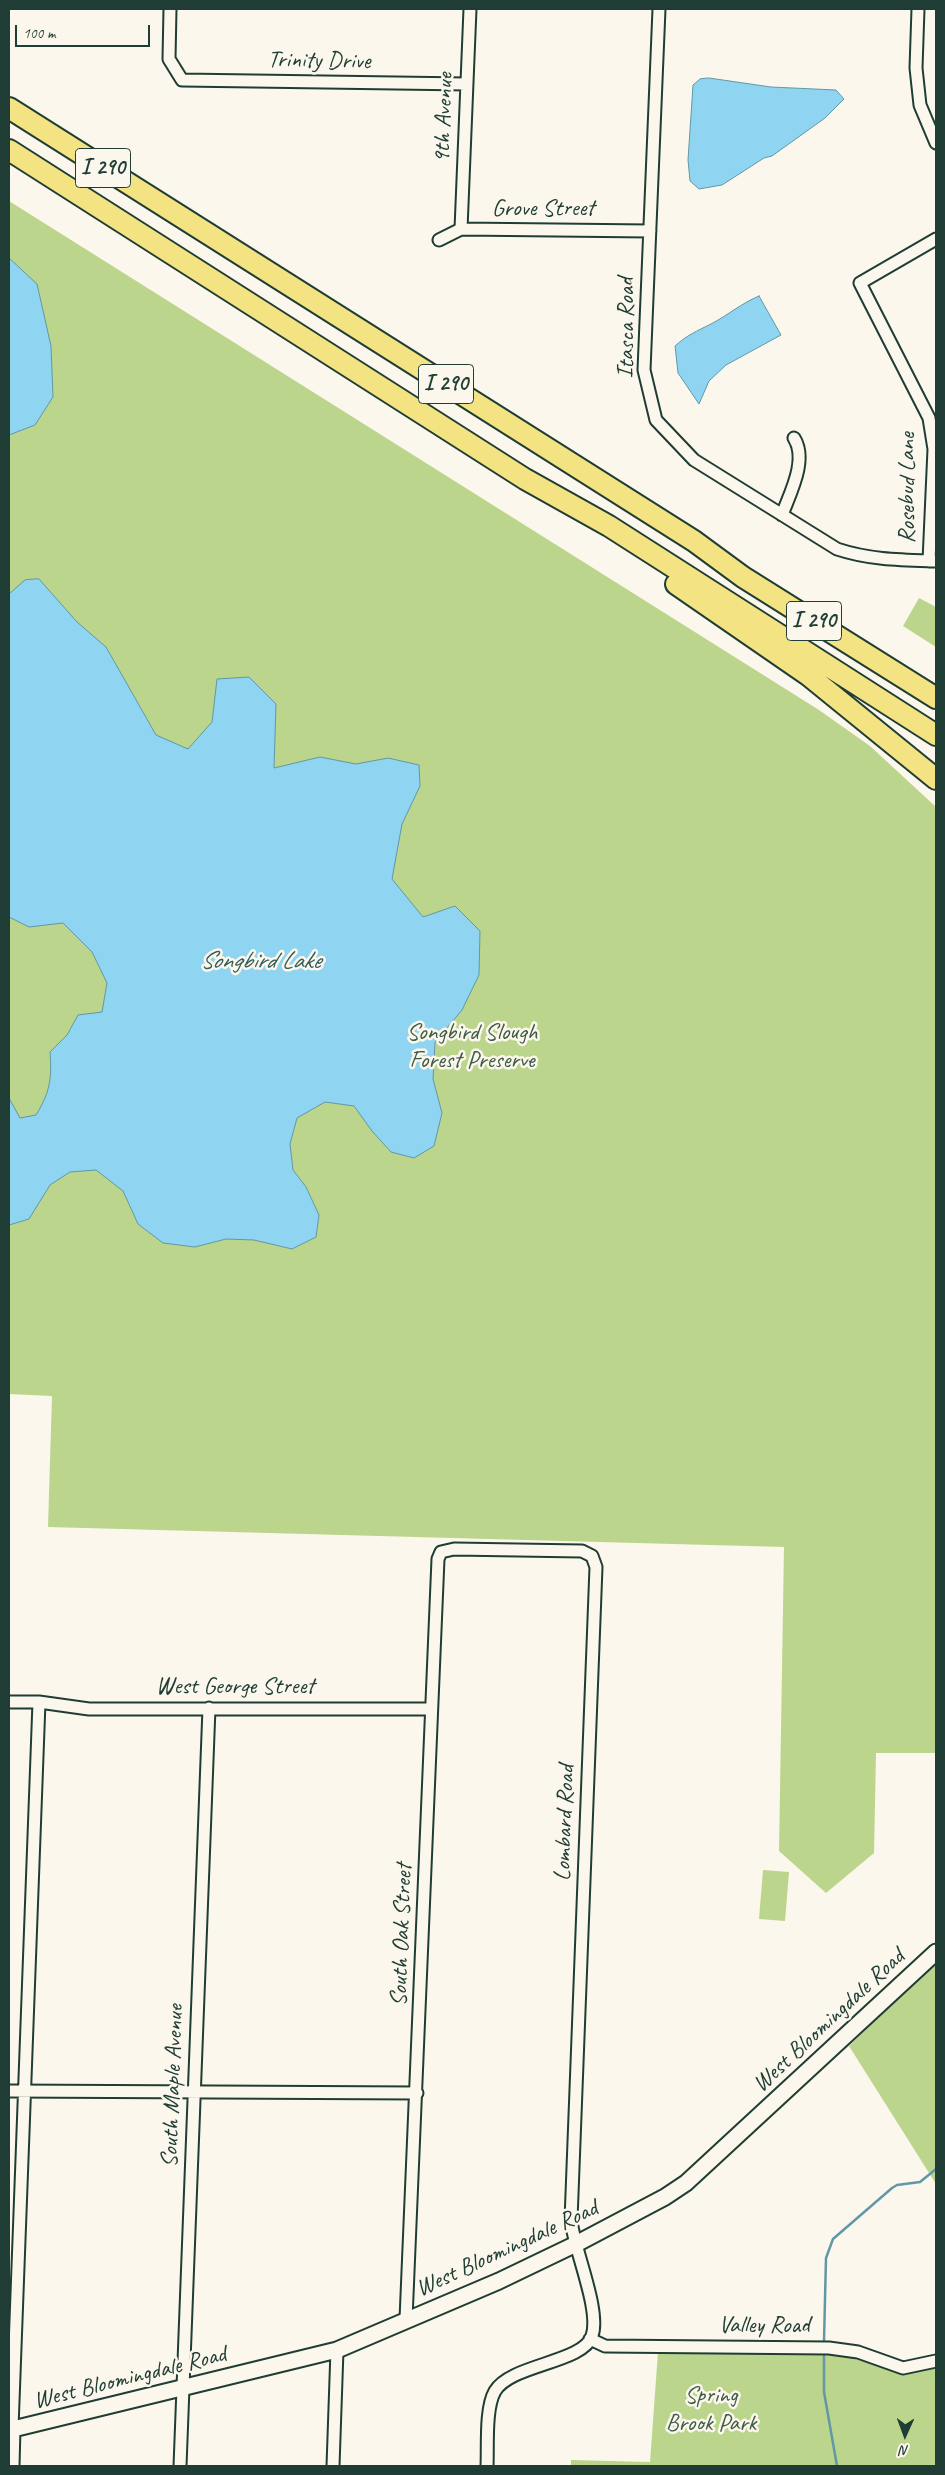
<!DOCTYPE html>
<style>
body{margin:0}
#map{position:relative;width:945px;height:2475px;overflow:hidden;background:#fbf7ec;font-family:Caveat,sans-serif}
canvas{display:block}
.frame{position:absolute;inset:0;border:10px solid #1f3d34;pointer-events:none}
.north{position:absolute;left:880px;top:2410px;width:50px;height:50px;-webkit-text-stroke:4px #fbf7ec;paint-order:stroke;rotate:182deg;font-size:14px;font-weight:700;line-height:20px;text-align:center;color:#1f3d34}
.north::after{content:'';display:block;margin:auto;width:18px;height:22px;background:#1f3d34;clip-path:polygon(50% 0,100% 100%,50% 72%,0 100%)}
.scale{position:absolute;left:15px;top:25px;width:135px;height:22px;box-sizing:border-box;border:2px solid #1f3d34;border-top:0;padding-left:6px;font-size:15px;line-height:18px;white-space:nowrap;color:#1f3d34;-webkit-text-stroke:4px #fbf7ec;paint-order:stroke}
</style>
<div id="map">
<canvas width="945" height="2475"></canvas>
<div class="frame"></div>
<div class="north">N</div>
<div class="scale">100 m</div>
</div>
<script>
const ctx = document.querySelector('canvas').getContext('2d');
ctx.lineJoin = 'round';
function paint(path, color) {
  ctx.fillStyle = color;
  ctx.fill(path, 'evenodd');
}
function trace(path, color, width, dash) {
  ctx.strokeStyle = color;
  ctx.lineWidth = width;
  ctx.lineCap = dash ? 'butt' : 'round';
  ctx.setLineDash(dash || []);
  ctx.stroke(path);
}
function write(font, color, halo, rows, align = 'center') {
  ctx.font = font + ' Caveat,sans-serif';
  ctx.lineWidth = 5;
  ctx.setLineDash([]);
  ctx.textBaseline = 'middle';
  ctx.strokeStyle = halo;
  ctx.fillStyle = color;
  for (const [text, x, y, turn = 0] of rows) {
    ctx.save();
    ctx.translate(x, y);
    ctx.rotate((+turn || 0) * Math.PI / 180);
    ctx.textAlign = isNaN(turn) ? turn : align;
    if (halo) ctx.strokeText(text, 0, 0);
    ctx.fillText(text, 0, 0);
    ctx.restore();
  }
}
paint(new Path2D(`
 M9 201 819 710 870 746 936 807V1753H876L874 1853 826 1893 779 1851 784 1547 48 1527 52 1396 9 1394Z
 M919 598 936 607V647L903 626Z
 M763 1870 789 1872 785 1921 759 1919Z
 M936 1961V2184L849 2046Z
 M658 2352 835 2353 905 2374 936 2367V2466H571V2460L650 2462Z`), '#bcd58c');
const water = new Path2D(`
 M709 78 771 87 836 90 844 99 825 118 772 156 764 158 722 185 699 189 690 181 688 160 693 85 700 79Z
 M9 258 37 284 51 346 53 397 35 425 9 435Z
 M759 296 781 335 726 365 709 381 699 404 678 373 675 346C687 335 697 331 711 324 728 315 742 303 759 296Z
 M39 579 77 622 106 647 156 735 188 749 212 722 217 679 249 677 276 704 274 768 320 757 356 764 388 758 419 765 420 786 402 824 392 879 423 917 455 906 480 931 479 975 462 1010 435 1042 433 1079 442 1113 434 1146 414 1158 391 1152 372 1131 354 1106 325 1102 297 1118 290 1144 293 1170 306 1187 319 1215 316 1237 292 1249 254 1240 226 1239 195 1247 163 1243 138 1224 123 1191 96 1170 70 1172 50 1185 29 1219 9 1225V1098L20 1118 36 1115C50 1092 52 1079 50 1052L67 1035 78 1015 102 1012 107 983 92 952 63 923 29 927 9 917V594L25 580Z`);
paint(water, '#8fd4f0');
trace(water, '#6298a5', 1);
trace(new Path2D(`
 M824 2341 826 2258 833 2239 892 2188 897 2185 920 2182 936 2169
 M824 2355V2392L837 2466`), '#6298a5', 2.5);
const street = new Path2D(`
 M170 9 169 59 182 80 467 84
 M659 9 644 370 656 420 694 460 837 549C870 560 902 560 936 561
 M918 9 916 68 920 105 936 143
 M461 229 470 9
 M439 240 461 229 650 231
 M782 515C790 493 808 460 794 438
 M929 561 934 449 929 418 860 283 936 239
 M9 1702H39L89 1709H431
 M9 2091 417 2093
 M406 2319 438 1559 441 1552 454 1549 582 1551 592 1556 596 1567 571 2220C574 2250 601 2310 592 2336 583 2363 511 2364 495 2391 485 2408 488 2446 487 2466
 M590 2339 605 2346 829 2348 858 2352 903 2368 936 2361
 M12 2428 39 1702
 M180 2466 209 1708
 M333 2466 337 2350`);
const secondary = new Path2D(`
 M9 2430 337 2350 499 2281 576 2244 665 2197 686 2183 936 1952
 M11 2466 12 2428`);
const highway = new Path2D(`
 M9 108 694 541 743 577 936 698
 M9 150 525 479 609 526 936 735
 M676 584 808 675 936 779`);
trace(street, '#1f3d34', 15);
trace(secondary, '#1f3d34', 19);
trace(highway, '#1f3d34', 24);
trace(street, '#fbf7ec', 11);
trace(secondary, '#fbf7ec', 15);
trace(highway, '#f4e382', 20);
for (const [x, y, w] of [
 [103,168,55],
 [446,384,55],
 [814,621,55]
]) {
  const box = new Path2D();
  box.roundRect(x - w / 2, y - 19.5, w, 39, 4);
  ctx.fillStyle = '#fbf7ec';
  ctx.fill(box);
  trace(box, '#1f3d34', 1);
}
write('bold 22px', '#1f3d34', null, [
 ["I 290",103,168],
 ["I 290",446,384],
 ["I 290",814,621]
]);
write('24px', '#1f3d34', '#fbf7ec', [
 ["Trinity Drive",319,61,1],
 ["9th Avenue",444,118,-88],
 ["Grove Street",543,209],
 ["Itasca Road",627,328,-90],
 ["Rosebud Lane",908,488,-90],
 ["West George Street",235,1687],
 ["Lombard Road",565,1823,-88],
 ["South Oak Street",402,1935,-88],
 ["West Bloomingdale Road",829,2021,-43],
 ["South Maple Avenue",173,2086,-88],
 ["West Bloomingdale Road",507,2249,-25],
 ["Valley Road",764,2326],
 ["West Bloomingdale Road",130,2378,-14]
]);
write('24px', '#3e5b46', '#fbf7ec', [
 ["Songbird Slough",472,1033],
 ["Forest Preserve",472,1061],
 ["Spring",711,2396],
 ["Brook Park",711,2424]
]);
write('italic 25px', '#355b5a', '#fbf7ec', [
 ["Songbird Lake",260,961]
]);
</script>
